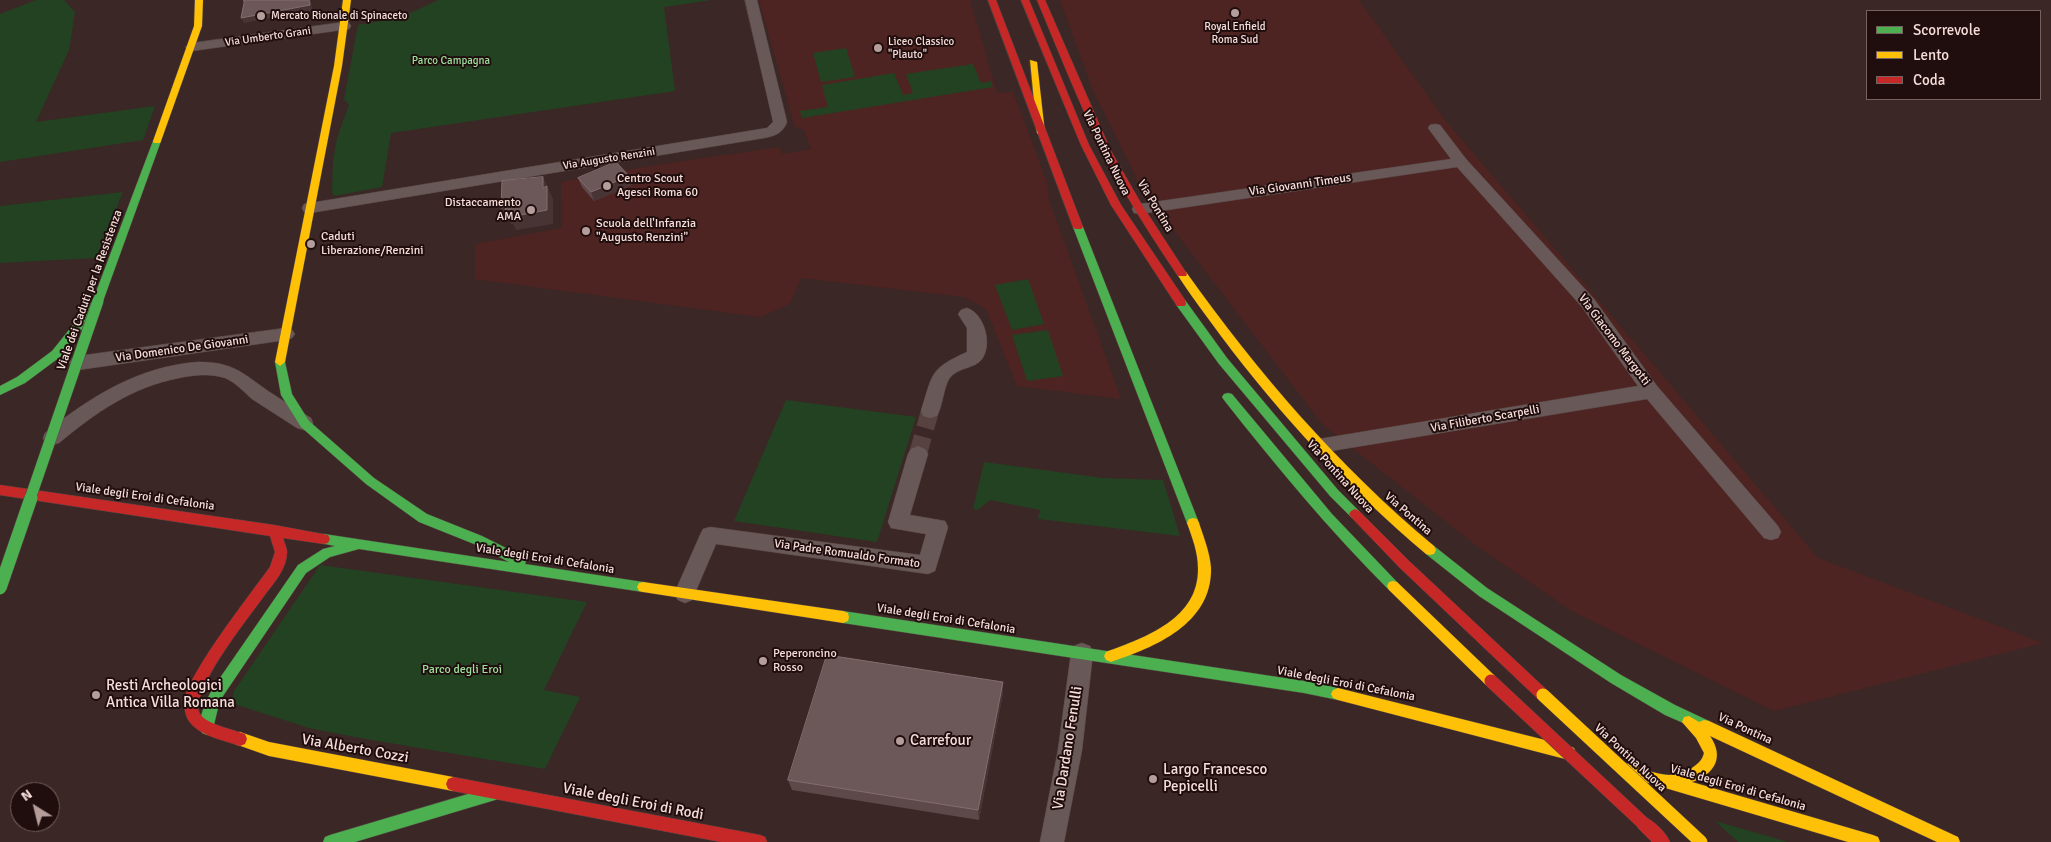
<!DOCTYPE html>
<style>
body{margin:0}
#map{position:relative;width:2051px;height:842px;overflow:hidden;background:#3b2725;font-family:Signika,sans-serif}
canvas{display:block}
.legend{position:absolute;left:1866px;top:10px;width:175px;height:90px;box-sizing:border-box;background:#1f0e0d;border:1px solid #75615f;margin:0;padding:6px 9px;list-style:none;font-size:15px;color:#f7ddda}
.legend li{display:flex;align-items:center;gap:10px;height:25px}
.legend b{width:25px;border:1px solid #75615f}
.north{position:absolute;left:10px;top:782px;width:50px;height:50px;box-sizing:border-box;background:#1f0e0d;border:1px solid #75615f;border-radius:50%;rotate:324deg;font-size:14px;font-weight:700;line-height:20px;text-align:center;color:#f7ddda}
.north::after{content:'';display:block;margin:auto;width:18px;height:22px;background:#b59d9b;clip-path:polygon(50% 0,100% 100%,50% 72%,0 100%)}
</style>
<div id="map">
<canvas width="2051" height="842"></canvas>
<ul class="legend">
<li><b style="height:6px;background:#4caf50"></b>Scorrevole</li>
<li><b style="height:6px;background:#ffc107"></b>Lento</li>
<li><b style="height:6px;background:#c62828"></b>Coda</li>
</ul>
<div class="north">N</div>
</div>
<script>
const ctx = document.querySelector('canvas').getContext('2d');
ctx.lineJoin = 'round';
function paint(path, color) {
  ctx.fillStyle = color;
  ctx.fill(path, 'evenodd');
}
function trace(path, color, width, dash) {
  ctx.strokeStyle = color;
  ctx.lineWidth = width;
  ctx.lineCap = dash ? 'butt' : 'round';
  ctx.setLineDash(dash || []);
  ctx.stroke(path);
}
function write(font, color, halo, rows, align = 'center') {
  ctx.font = font + ' Signika,sans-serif';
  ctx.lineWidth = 4;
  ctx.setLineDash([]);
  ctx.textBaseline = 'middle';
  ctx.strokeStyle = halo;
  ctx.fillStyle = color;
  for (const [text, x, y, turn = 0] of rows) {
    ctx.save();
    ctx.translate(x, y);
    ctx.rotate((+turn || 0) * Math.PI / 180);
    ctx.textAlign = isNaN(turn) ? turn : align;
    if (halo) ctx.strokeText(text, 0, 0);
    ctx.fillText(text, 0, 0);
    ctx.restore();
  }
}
paint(new Path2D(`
 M759 0H970L997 93 1013 92 1047 182 1049 200 1121 399 1017 386 986 309 965 297 801 278 790 304 760 317 475 279V244L562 228 561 182 650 166 779 147 782 154 811 149 804 130 795 127Z
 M1060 0H1359L1445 120 1818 558 2043 643 1774 711 1570 610 1477 546 1323 425 1141 187 1093 90Z`), '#4e2422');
paint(new Path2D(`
 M36 0H64L75 12 69 50 36 122 155 106 143 140 0 162V14Z
 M438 0H712L664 7 675 91 391 133 382 187 334 196 332 192 333 161 337 138 349 105 344 99 358 25 402 17Z
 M846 48 855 77 821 82 813 53Z
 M973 64 981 83 991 81 993 87 802 118 800 111 828 107 822 85 894 73 903 95 913 93 906 74Z
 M123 192 96 258 0 263V206Z
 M1028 279 1044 324 1012 330 995 285Z
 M1048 330 1063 376 1027 381 1012 335Z
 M786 400 916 417 877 542 734 521Z
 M984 462 1103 478 1163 480 1180 536 1038 519 1040 510 990 500 978 510 973 509Z
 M320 565 587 602 544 690 580 697 545 769 360 738 309 728 231 703 234 691Z
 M1715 821 1788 842H1738Z`), '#234222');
trace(new Path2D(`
 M918 454 930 411`), '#574240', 18, [18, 9]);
const street = new Path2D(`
 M745 0H757L787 122C783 133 775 136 764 138L310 213 304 212 302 208 304 204 310 203 767 128 773 122Z
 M344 22 349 23 351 26 349 29 192 51 185 47 192 43Z
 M1435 124 1440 125 1466 159 1594 299 1657 386 1778 526 1781 532 1778 538 1771 540 1764 538 1647 399 1319 453 1312 451 1309 446 1312 441 1319 439 1638 386 1582 307 1457 167 1140 214 1134 213 1132 209 1134 205 1140 204 1451 159 1428 128 1430 125Z
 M967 308C984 313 993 344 982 359 975 369 957 367 949 379 943 390 943 405 937 416L930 418 923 416 921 411C933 374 929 369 967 352V328L958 314 961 310Z
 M286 328 292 330 295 334 292 338 286 340 78 370 72 368 69 363 72 358 78 356Z
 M198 362C233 362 241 372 268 391 282 400 296 409 311 418L313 423 311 428 304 430 297 428C282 418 267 409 252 399 244 392 235 382 225 378 210 373 193 375 179 378 132 387 95 413 59 443L52 445 45 443 43 438 45 433C90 397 139 366 198 362Z
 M918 446 925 449 928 454 910 515 945 521 948 527 935 571 928 574 716 544 692 600 685 603 678 600 674 594 700 535 703 529 710 527 920 555 926 534 891 528 888 522 908 454 911 449Z
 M1082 643 1090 646 1093 653 1082 750 1064 842H1040L1058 750 1071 653 1074 646Z`);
const fast = new Path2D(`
 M157 138 161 141 102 304 60 357 25 383 0 395V386L17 377 52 351 93 300 153 141Z
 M1078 224 1083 227 1199 523 1197 527 1193 528 1189 527 1187 523 1073 227Z
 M1181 299 1185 300 1227 358 1338 490 1359 511 1361 514 1359 517 1355 519 1351 517 1330 496 1219 364 1177 306 1176 303 1177 300Z
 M280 358 285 362 292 394 309 421 374 478 427 514 482 536 524 557 526 561 525 564 643 582 647 583 649 587 647 591 643 592 359 549 330 557 306 573 223 696 219 704 212 733 207 735 202 733C196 720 207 699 213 688L298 565 323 549 335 546 320 543 318 539 320 535 324 534 509 562 474 544 419 522 366 484 301 427 281 395 275 362Z
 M1228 393 1232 394 1332 514 1397 582 1399 586 1397 590 1393 591 1389 590C1329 530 1276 466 1224 400L1222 397 1224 394Z
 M1430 545 1434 546 1487 588 1621 675 1675 705 1709 721 1711 726 1709 731 1704 732 1665 715 1611 683 1479 596 1426 554 1424 550 1426 546Z
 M843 611 1304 681 1338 688 1343 690 1345 694 1343 698 1338 700 1304 693 843 623 838 621 837 617 838 613Z
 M495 786 500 788 502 793 500 798 495 800 355 842H323L325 837 330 835Z`);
const slow = new Path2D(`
 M195 0H203L202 26 161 141 160 143H154L153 141 194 26Z
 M343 0H351L342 66 285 362 280 366 275 362 334 66Z
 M1030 60 1037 62 1045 133 1041 136 1037 133Z
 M1182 271 1186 272C1259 374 1337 465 1434 546L1436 550 1434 554 1430 555 1426 554C1349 489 1281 416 1221 336 1206 315 1190 295 1177 274Z
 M1193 518 1197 519 1199 523C1204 538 1210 553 1211 568 1212 624 1155 647 1111 662L1106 660 1104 656 1106 652C1146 637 1199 619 1198 568 1198 552 1192 537 1187 523L1189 519Z
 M1393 581 1397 582 1496 677 1498 681 1496 685 1491 687 1486 685 1389 590 1387 586 1389 582Z
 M643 582 843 611 848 613 849 617 848 621 843 623 643 592 639 591 637 587 639 583Z
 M1338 688 1569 746 1574 748 1576 753 1574 758 1569 760 1338 700 1333 698 1331 694 1333 690Z
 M1689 716 1699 722 1704 720 1709 721 1958 837 1960 842H1937L1710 736C1725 758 1714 774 1692 782L1873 835 1878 837 1880 842H1848L1618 774 1616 769 1618 764 1623 762C1635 766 1657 775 1669 775 1682 774 1701 767 1704 753L1696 738 1682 722 1684 717Z
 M240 732 269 742 453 777 458 779 460 784 458 789 453 791 269 756 235 744 233 739 235 734Z`);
const jam = new Path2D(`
 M988 0H996L1083 227 1081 229H1075L1073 227Z
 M1021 0H1029L1089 145 1121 205 1185 300 1186 303 1185 306H1177L1111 205 1081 145Z
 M1037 0H1045L1111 151 1142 205 1187 274 1186 276H1178C1151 236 1124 194 1102 150 1078 101 1058 50 1037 0Z
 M0 485 274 525 328 535 330 539 328 543 324 544 283 538C284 542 287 548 287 552 287 569 273 584 264 596 250 616 188 692 200 714 206 724 234 730 245 734L247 739 245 744 240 746C224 740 199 736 189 721 186 717 184 708 184 703 185 677 252 592 270 567L275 552 270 536 0 495Z
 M1355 509 1359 511 1408 560 1548 691 1550 695 1548 699 1543 701 1538 699 1400 568 1351 517 1349 514 1351 511Z
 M453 777 760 835 765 837 767 842H721L453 791 448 789 446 784 448 779Z
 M1643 816C1653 820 1666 832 1670 842H1652L1638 828 1636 823 1638 818Z`);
trace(street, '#574644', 1);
trace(fast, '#574644', 1);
trace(slow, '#574644', 1);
trace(jam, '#574644', 1);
paint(street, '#685857');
paint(fast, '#4caf50');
paint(slow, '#ffc107');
paint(jam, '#c62828');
const fastBridgeFar1 = new Path2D(`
 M30 499 98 301`);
const fastBridge = new Path2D(`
 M0 588 31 498`);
const slowBridge = new Path2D(`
 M1543 695 1701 842`);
const jamBridge = new Path2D(`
 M1491 681 1643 823`);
trace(fastBridgeFar1, '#574644', 12, []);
trace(fastBridge, '#574644', 14, []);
trace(slowBridge, '#574644', 14, []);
trace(jamBridge, '#574644', 14, []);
trace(fastBridgeFar1, '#4caf50', 11);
trace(fastBridge, '#4caf50', 13);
trace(slowBridge, '#ffc107', 13);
trace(jamBridge, '#c62828', 13);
paint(new Path2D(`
 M578 178 632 185 594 201 582 187Z
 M1003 682V693L979 820 792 790 788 780Z`), '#5d484a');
paint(new Path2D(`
 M309 0H311L312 10 244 23 241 18Z
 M629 176 632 185 594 201 591 192Z
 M543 177 553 199V224L516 230 513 224H511L510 221H507L501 208 506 207 510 210 543 188Z
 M1003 682V693L979 820 978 810Z`), '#483435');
const building = new Path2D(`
 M244 0H309L310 5 241 18 244 3Z
 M616 162 629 176 591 192 578 178Z
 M543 177V188L547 186V210L510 217V210H505L506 207 501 208 502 181Z
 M827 655 1003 682 978 810 788 780Z`);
paint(building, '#6d5859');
trace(building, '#836d6e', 1);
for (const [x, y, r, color] of [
 [1235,13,5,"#b59d9b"],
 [261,16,5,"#b59d9b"],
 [878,48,5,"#b59d9b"],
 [607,186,5,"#b59d9b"],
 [531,210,5,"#b59d9b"],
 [586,231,5,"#b59d9b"],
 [311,244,5,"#b59d9b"],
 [763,661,5,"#b59d9b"],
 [96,695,5,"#b59d9b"],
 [900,741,5,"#b59d9b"],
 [1153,779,5,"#b59d9b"]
]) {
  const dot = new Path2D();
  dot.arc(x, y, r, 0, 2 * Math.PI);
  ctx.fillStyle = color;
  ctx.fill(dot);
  trace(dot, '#1f0e0d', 2);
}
write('11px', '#f7ddda', '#1f0e0d', [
 ["Mercato Rionale di Spinaceto",271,16],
 ["Royal Enfield",1235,27,"center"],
 ["Roma Sud",1235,40,"center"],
 ["Liceo Classico",888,42],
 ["\"Plauto\"",888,55]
], 'left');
write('11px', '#f7ddda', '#1f0e0d', [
 ["Via Umberto Grani",268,37,-8],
 ["Via Augusto Renzini",609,159,-9]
]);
write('11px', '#9ee09e', '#1f0e0d', [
 ["Parco Campagna",451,61]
]);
write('12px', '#f7ddda', '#1f0e0d', [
 ["Via Pontina Nuova",1106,153,64],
 ["Via Giovanni Timeus",1300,185,-8],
 ["Via Pontina",1155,206,59],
 ["Viale dei Caduti per la Resistenza",90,290,-70],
 ["Via Giacomo Margotti",1614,340,53],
 ["Via Domenico De Giovanni",182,349,-8],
 ["Via Filiberto Scarpelli",1485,419,-10],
 ["Via Pontina Nuova",1340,477,48],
 ["Viale degli Eroi di Cefalonia",145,497,8],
 ["Via Pontina",1408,514,41],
 ["Via Padre Romualdo Formato",847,554,8],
 ["Viale degli Eroi di Cefalonia",545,559,9],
 ["Viale degli Eroi di Cefalonia",946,619,9],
 ["Viale degli Eroi di Cefalonia",1346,684,11],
 ["Via Pontina",1745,729,25],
 ["Via Pontina Nuova",1630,758,43],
 ["Viale degli Eroi di Cefalonia",1738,788,16]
]);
write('12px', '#f7ddda', '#1f0e0d', [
 ["Centro Scout",617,179],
 ["Agesci Roma 60",617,193],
 ["Distaccamento",521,203,"right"],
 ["AMA",521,217,"right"],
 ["Scuola dell'Infanzia",596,224],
 ["\"Augusto Renzini\"",596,238],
 ["Caduti",321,237],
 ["Liberazione/Renzini",321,251],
 ["Peperoncino",773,654],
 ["Rosso",773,668]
], 'left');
write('12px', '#9ee09e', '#1f0e0d', [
 ["Parco degli Eroi",462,670]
]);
write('15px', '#f7ddda', '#1f0e0d', [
 ["Resti Archeologici",106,686],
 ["Antica Villa Romana",106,703],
 ["Carrefour",910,741],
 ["Largo Francesco",1163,770],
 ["Pepicelli",1163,787]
], 'left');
write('15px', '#f7ddda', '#1f0e0d', [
 ["Via Dardano Fenulli",1068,748,-81],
 ["Via Alberto Cozzi",355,749,10],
 ["Viale degli Eroi di Rodi",633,802,11]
]);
</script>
